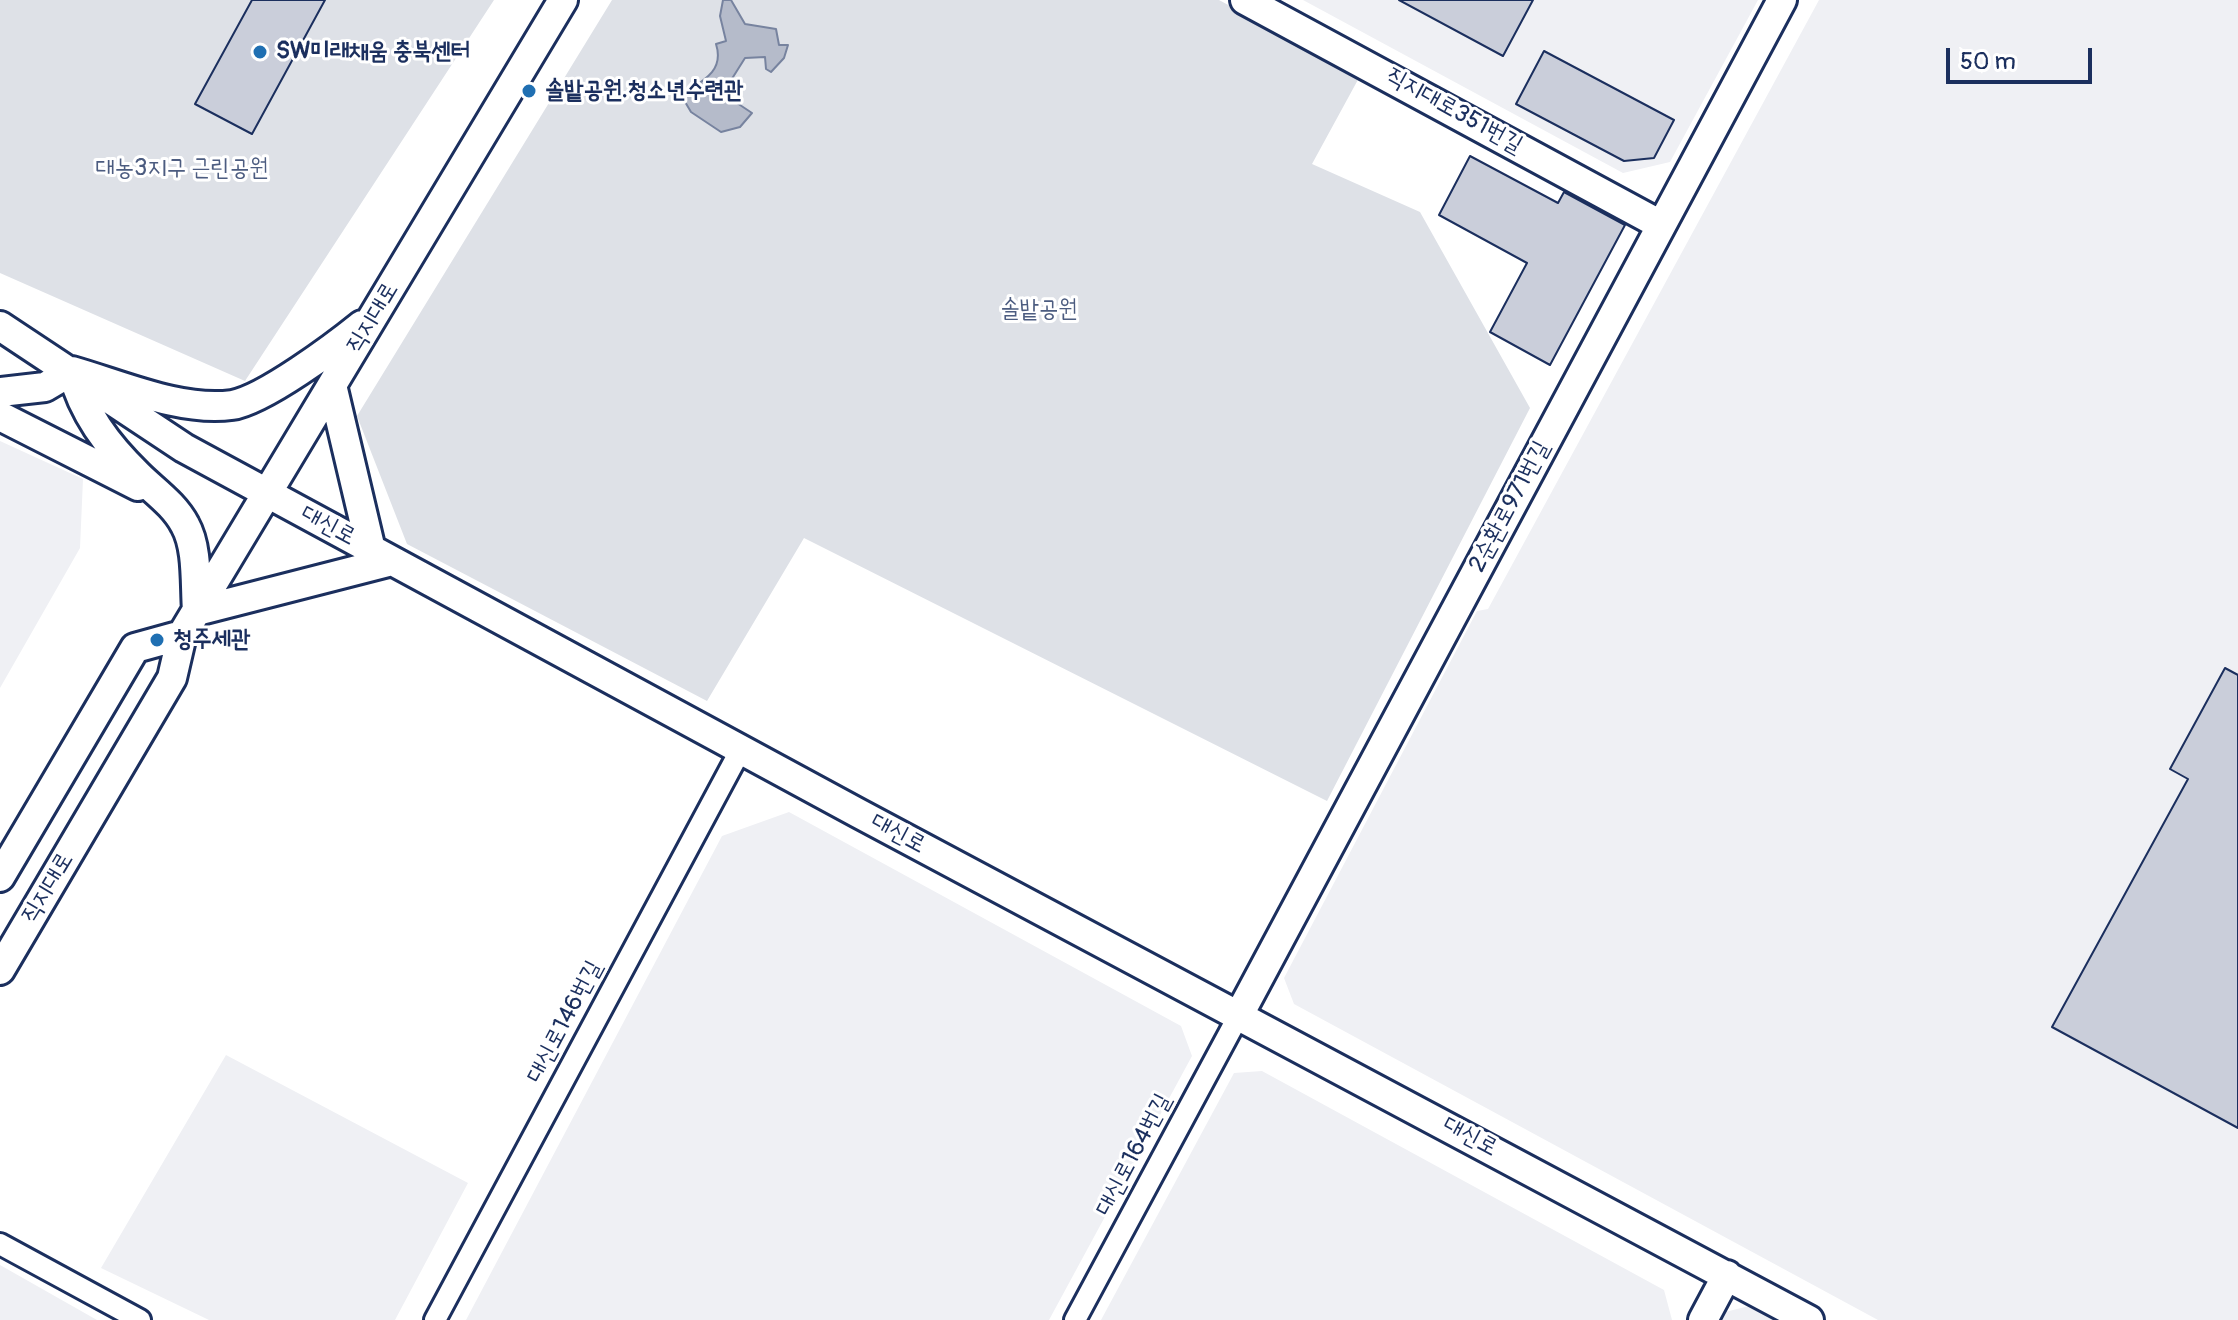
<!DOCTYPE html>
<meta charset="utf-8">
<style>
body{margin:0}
#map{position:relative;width:2238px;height:1320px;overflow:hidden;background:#fff;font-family:Pangolin,sans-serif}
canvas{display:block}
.scale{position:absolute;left:1946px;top:48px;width:146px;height:36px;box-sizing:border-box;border:4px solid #1b2f5e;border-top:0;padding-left:10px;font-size:24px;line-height:28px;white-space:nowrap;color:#1b2f5e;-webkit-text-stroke:6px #fff;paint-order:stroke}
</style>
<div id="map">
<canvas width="2238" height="1320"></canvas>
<div class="scale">50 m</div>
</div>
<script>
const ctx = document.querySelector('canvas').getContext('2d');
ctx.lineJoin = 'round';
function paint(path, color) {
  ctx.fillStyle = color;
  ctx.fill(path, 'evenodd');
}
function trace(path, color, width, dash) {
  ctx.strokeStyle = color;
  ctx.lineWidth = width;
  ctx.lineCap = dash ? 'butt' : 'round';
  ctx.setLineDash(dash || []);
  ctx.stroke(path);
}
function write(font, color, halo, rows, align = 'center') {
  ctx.font = font + ' Pangolin,"Poor Story",sans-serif';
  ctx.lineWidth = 6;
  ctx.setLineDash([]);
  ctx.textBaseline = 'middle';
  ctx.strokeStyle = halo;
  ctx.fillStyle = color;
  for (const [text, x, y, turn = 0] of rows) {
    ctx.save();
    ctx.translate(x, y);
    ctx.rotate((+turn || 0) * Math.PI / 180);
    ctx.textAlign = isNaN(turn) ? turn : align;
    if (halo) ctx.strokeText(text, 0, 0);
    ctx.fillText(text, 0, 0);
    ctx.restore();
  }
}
paint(new Path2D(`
 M1303 0H1758L1670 162 1623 173Z
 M1819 0H2238V1320H1878L1294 1004 1284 978 1477 611 1488 609Z
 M0 441 83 479 80 548 0 688Z
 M789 812 1181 1026 1192 1056 1049 1320H466L722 836Z
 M226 1055 468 1183 395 1320H209L101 1268Z
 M1262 1071 1664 1290 1672 1320H1101L1234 1073Z
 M0 1265 97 1320H0Z
 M1749 1306 1775 1320H1717L1721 1313Z`), '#eff0f4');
paint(new Path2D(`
 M0 0H494L245 381 0 273Z
 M612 0H1219L1360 76 1312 164 1420 212 1530 408 1327 801 804 538 707 701 407 544 357 416Z`), '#dee1e7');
const water = new Path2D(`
 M723 0H731L745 24 776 29 779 45H788L784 58 771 72 766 69 765 57 745 58 728 85 725 95 752 113 740 127 721 132 691 112 681 95C701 82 725 72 716 44L726 41 720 16Z`);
paint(water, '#b5bbca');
trace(water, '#77839f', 2);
const building = new Path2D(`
 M252 0H325L252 134 195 104Z
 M1399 0H1533L1503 56Z
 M1544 51 1674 120 1654 158 1624 161 1516 104Z
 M1470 156 1558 203 1564 192 1625 225 1550 365 1490 332 1527 263 1439 215Z
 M2225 668 2238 675V1128L2052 1027 2188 779 2170 769Z`);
paint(building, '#caceda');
trace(building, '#1b2f5e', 2);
const street = new Path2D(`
 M0 1244 140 1320
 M435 1320 741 749
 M1075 1320 1239 1015`);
const secondary = new Path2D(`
 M1245 0 1661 225
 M0 326 184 448 858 813 1809 1320
 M72 371C83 413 107 445 138 475 154 491 174 504 185 525 198 548 195 584 197 611
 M332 385 371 550
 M0 392 45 387 72 371C121 385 181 412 232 405 264 400 336 346 362 325
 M0 416 138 486
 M197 611 392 561
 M0 877 135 648 182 635
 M0 970 172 678 182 635 563 0
 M1239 1015 1782 0
 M1703 1320 1727 1275`);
trace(street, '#1b2f5e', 26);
trace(secondary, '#1b2f5e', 34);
trace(street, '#fff', 20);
trace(secondary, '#fff', 28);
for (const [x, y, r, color] of [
 [260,52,8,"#1f6fb2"],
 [529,91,8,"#1f6fb2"],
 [157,640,8,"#1f6fb2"]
]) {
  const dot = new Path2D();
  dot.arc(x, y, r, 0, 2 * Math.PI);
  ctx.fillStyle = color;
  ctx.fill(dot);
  trace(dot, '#fff', 3);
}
write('bold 24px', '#1b2f5e', '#fff', [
 ["SW미래채움 충북센터",276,52],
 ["솔밭공원.청소년수련관",545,91],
 ["청주세관",173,640]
], 'left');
write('24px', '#1b2f5e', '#fff', [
 ["직지대로351번길",1454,111,29],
 ["직지대로",373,318,-59],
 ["2순환로971번길",1510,507,-62],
 ["대신로",328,526,28],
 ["대신로",898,834,28],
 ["직지대로",48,888,-59],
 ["대신로146번길",565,1022,-62],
 ["대신로",1470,1137,28],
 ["대신로164번길",1134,1155,-62]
]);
write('24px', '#4c5c80', '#fff', [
 ["대농3지구 근린공원",182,169],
 ["솔밭공원",1039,310]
]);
</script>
